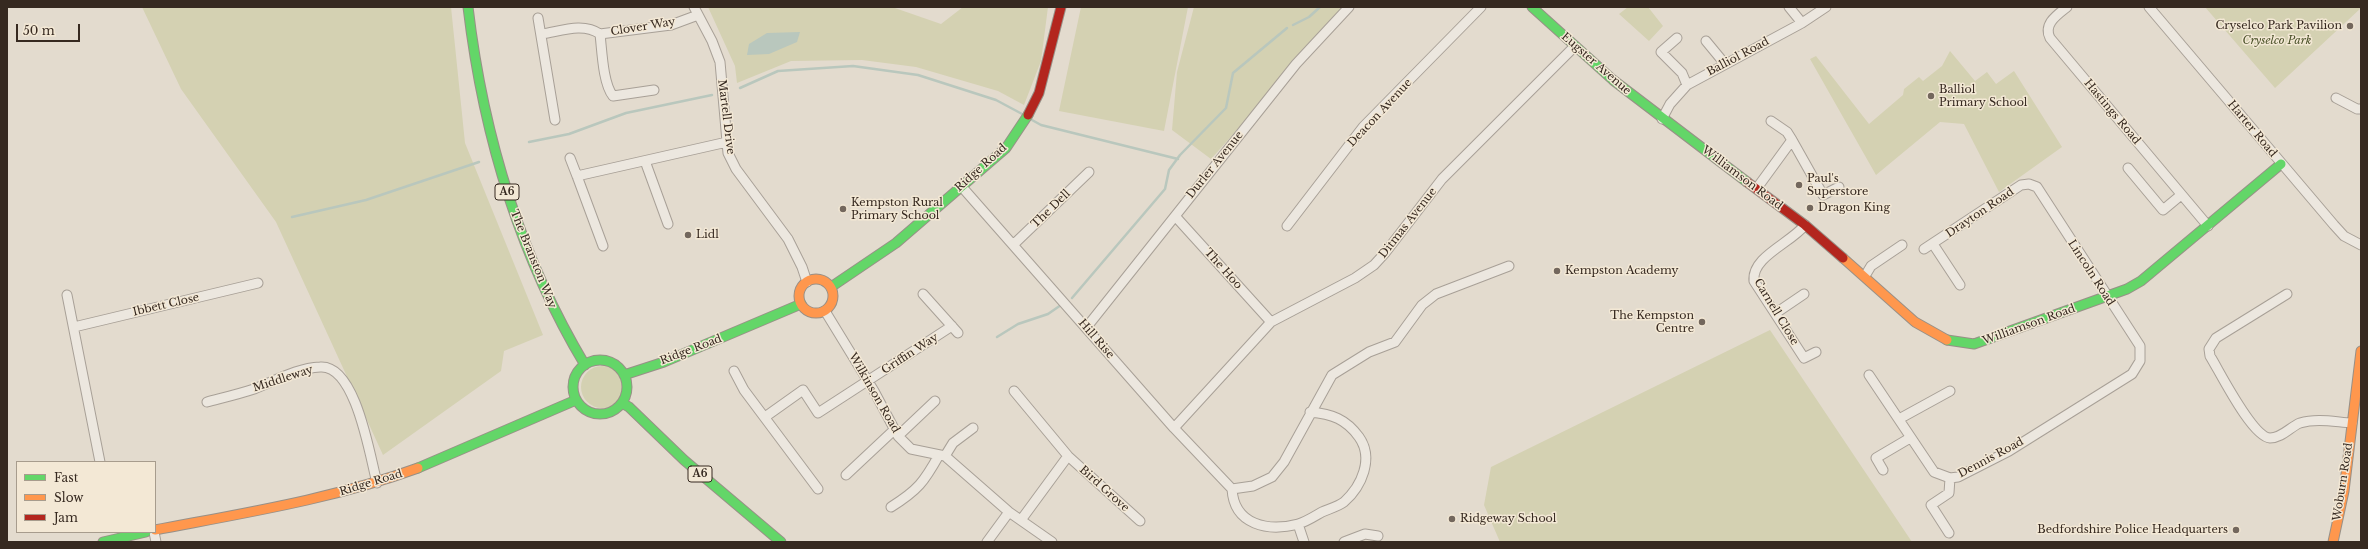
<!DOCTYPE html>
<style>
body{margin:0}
#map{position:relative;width:2368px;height:549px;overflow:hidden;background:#e3dbce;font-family:"Libre Baskerville",serif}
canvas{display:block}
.frame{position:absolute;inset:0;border:8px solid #362920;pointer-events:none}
.legend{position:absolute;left:16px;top:461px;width:140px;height:72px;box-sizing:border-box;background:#f3e8d5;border:1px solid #a79c8d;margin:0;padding:5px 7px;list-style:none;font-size:12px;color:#362920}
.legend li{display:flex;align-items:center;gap:8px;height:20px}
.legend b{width:20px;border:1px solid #a79c8d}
.scale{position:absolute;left:16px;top:24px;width:64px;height:18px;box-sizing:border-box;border:2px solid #362920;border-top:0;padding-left:5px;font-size:12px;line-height:14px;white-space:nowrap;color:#362920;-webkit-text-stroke:3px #f3e8d5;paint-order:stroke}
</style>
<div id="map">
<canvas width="2368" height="549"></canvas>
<div class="frame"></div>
<ul class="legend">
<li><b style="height:5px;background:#63d668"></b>Fast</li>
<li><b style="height:5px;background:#ff974d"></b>Slow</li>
<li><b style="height:5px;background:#b3261e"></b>Jam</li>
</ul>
<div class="scale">50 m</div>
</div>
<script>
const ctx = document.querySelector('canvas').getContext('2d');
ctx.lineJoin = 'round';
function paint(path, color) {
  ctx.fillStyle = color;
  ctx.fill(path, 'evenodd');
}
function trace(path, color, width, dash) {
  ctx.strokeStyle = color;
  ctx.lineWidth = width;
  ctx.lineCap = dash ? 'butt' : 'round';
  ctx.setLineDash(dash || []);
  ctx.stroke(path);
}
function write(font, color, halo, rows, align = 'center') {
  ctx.font = font + ' "Libre Baskerville",serif';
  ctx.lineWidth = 3;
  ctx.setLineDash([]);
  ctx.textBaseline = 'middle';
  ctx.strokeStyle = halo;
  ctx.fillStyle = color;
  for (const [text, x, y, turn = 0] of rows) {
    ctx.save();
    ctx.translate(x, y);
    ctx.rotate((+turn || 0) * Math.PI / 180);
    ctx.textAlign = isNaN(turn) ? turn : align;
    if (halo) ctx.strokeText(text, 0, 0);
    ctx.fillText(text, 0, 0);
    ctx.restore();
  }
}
paint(new Path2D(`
 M142 7H451L465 143 543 335 504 351 501 371 383 455 276 222 181 89Z
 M708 7H892L941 24 963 7H1048L1041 61 1024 105 998 91 916 67 862 60 791 61 737 83 735 66Z
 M1081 7H1188L1164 131 1059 111Z
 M1194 7H1347L1211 159 1172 130 1177 72Z
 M1628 7H1648L1663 26 1649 41 1619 14Z
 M2205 7H2361V8L2275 88Z
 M1950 51 1975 81 1987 72 1996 84 2014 71 2062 147 1999 192 1964 124 1940 122 1876 175 1810 59 1816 56 1869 124 1903 95 1904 89 1919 77 1923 81 1942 66Z
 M1770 330 1912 542H1500L1484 505 1491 467Z
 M581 387a21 21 0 1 1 42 0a21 21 0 1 1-42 0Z`), '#d4d1b2');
paint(new Path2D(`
 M800 32 797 42 769 54 747 55 749 44 767 33Z`), '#b9c7bd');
trace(new Path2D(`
 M1293 25 1309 17 1320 7
 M740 88 778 71 853 66 918 75 996 100 1024 115
 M1032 120 1041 125 1178 159
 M529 142 569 134 626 113 712 95
 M292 217 366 200 479 162
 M1072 298 1165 189 1169 170 1180 155 1226 108 1233 73 1287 28
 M997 337 1018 324 1048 314 1061 305`), '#b9c7bd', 2.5);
const street = new Path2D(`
 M694 7 712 41 720 62 728 153 736 169 788 239 802 267 807 282
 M1789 7 1802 23
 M2067 7C2057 15 2043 24 2050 38L2208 226
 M2149 7 2334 225 2344 236 2361 245
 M538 18 555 120
 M542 34C561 31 583 22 600 34L671 25 698 15
 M600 34C602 51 603 84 613 96L654 90
 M1677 38 1661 52 1682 73 1687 85
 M1706 41 1725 64
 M2336 98 2357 109H2361
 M1662 119 1670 104 1687 85 1802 23 1826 7
 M1771 121 1787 132 1792 140 1823 195 1839 187
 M570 158 577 176
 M645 161 668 224
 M2128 168 2163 210 2181 195
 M962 187 1174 428 1232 489
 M1757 188 1792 140
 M1175 216 1271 322
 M1805 225C1791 243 1751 257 1754 281L1804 358 1816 352
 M1287 226 1363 127 1481 7
 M1933 244 1960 285
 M1013 245 1089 172
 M603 246 577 176 727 142
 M1865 276 1871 266 1902 245
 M923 294 958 333
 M2287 294 2216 338 2209 349 2210 356C2220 372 2252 437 2270 438 2282 438 2290 427 2300 423 2317 418 2335 422 2352 423
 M67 295 100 462
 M825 311 874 391 898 436 911 449 945 456 1009 512 1052 542
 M1776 313 1804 294
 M74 327 258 283
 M1086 328 1296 64 1349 7
 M734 371 744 390 818 489
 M1869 375 1934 472 1950 478 1958 477 2009 451 2132 374 2140 361V346L2037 187 2029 184 2021 185 1924 249
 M1014 391 1068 456
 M207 402C222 398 239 394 254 389 275 381 297 368 320 367 356 364 370 457 377 483
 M1310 412C1332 414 1346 419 1359 437 1374 458 1362 486 1344 502 1339 506 1329 509 1322 512 1315 516 1306 522 1298 524 1268 532 1234 525 1232 489L1253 486 1272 477 1284 462 1332 375 1369 352 1395 342 1422 305 1436 294 1509 266
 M765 417 803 390 818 413 952 326
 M1899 419 1950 391
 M1174 428 1271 322 1355 278 1374 265 1385 253 1442 179 1575 46
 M898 436 935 401
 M945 456 953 443 973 428
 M1883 470 1876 458 1910 438
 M846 475 894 430
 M891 507C918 490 924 482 939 455
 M1021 520 1068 456 1140 521
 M1298 524 1304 542
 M154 532 156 542
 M1949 533 1931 505 1949 493 1950 478
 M987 542 1009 512
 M1344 542 1365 534 1378 536`);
const fast = new Path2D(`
 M468 7C483 134 519 255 585 365
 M1532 7 1613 80 1747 182
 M831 287 896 243 1006 148 1028 115
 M1947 340 1974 344 2127 289 2141 281 2281 164
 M573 387a27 27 0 1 1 54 0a27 27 0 1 1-54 0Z
 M624 375 664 362 801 304
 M622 403 629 407 684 460 781 542
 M418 468 576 400
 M103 542 146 532`);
const slow = new Path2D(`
 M1843 258 1915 322 1947 340
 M799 296a17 17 0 1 1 34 0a17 17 0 1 1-34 0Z
 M155 530C244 513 333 499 418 468
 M2333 542 2344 491 2361 351`);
const jam = new Path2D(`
 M1028 115 1039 93 1061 7
 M1747 182 1805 225 1843 258`);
trace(street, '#a8a097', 11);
trace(fast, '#989087', 11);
trace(slow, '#989087', 11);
trace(jam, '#989087', 11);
trace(street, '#ece7df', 9);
trace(fast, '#63d668', 9);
trace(slow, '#ff974d', 9);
trace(jam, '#b3261e', 9);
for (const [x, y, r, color] of [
 [2350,26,4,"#73675d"],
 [1931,96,4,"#73675d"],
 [1799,185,4,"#73675d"],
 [1810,208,4,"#73675d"],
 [843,209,4,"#73675d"],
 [688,235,4,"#73675d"],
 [1557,271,4,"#73675d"],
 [1702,322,4,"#73675d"],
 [1452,519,4,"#73675d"],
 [2236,530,4,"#73675d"]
]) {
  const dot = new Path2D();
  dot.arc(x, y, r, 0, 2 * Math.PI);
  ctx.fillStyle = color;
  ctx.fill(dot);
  trace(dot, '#f3e8d5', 1.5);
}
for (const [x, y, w] of [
 [507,192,24],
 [700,474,24]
]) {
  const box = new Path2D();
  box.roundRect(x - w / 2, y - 8, w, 16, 3);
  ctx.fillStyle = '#f3e8d5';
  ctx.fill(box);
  trace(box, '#362920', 1);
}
write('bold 10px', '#362920', null, [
 ["A6",507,192],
 ["A6",700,474]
]);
write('11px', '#362920', '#f3e8d5', [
 ["Cryselco Park Pavilion",2342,26,"right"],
 ["Balliol",1939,90],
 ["Primary School",1939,103],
 ["Paul's",1807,179],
 ["Superstore",1807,192],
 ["Kempston Rural",851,203],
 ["Primary School",851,216],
 ["Dragon King",1818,208],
 ["Lidl",696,235],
 ["Kempston Academy",1565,271],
 ["The Kempston",1694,316,"right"],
 ["Centre",1694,329,"right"],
 ["Ridgeway School",1460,519],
 ["Bedfordshire Police Headquarters",2228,530,"right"]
], 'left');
write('11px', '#362920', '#f3e8d5', [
 ["Clover Way",643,27,-9],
 ["Balliol Road",1738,57,-28],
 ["Eugster Avenue",1596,64,41],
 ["Hastings Road",2112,112,50],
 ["Deacon Avenue",1380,113,-47],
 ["Martell Drive",726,117,83],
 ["Harter Road",2252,129,50],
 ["Durler Avenue",1215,165,-51],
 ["Ridge Road",981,168,-42],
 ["Williamson Road",1742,178,37],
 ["The Dell",1051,209,-44],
 ["Drayton Road",1980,213,-34],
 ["Ditmas Avenue",1408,223,-52],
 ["The Branston Way",533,259,68],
 ["The Hoo",1223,269,48],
 ["Lincoln Road",2091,273,57],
 ["Ibbett Close",166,305,-13],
 ["Carnell Close",1776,312,59],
 ["Williamson Road",2029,325,-20],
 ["Hill Rise",1096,339,49],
 ["Ridge Road",691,350,-21],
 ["Griffin Way",910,354,-33],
 ["Middleway",283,379,-18],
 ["Wilkinson Road",874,393,60],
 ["Dennis Road",1991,458,-28],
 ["Woburn Road",2343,482,-81],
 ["Ridge Road",371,483,-17],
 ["Bird Grove",1104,489,42]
]);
write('italic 11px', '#4a5128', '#f3e8d5', [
 ["Cryselco Park",2277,41]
]);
</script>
